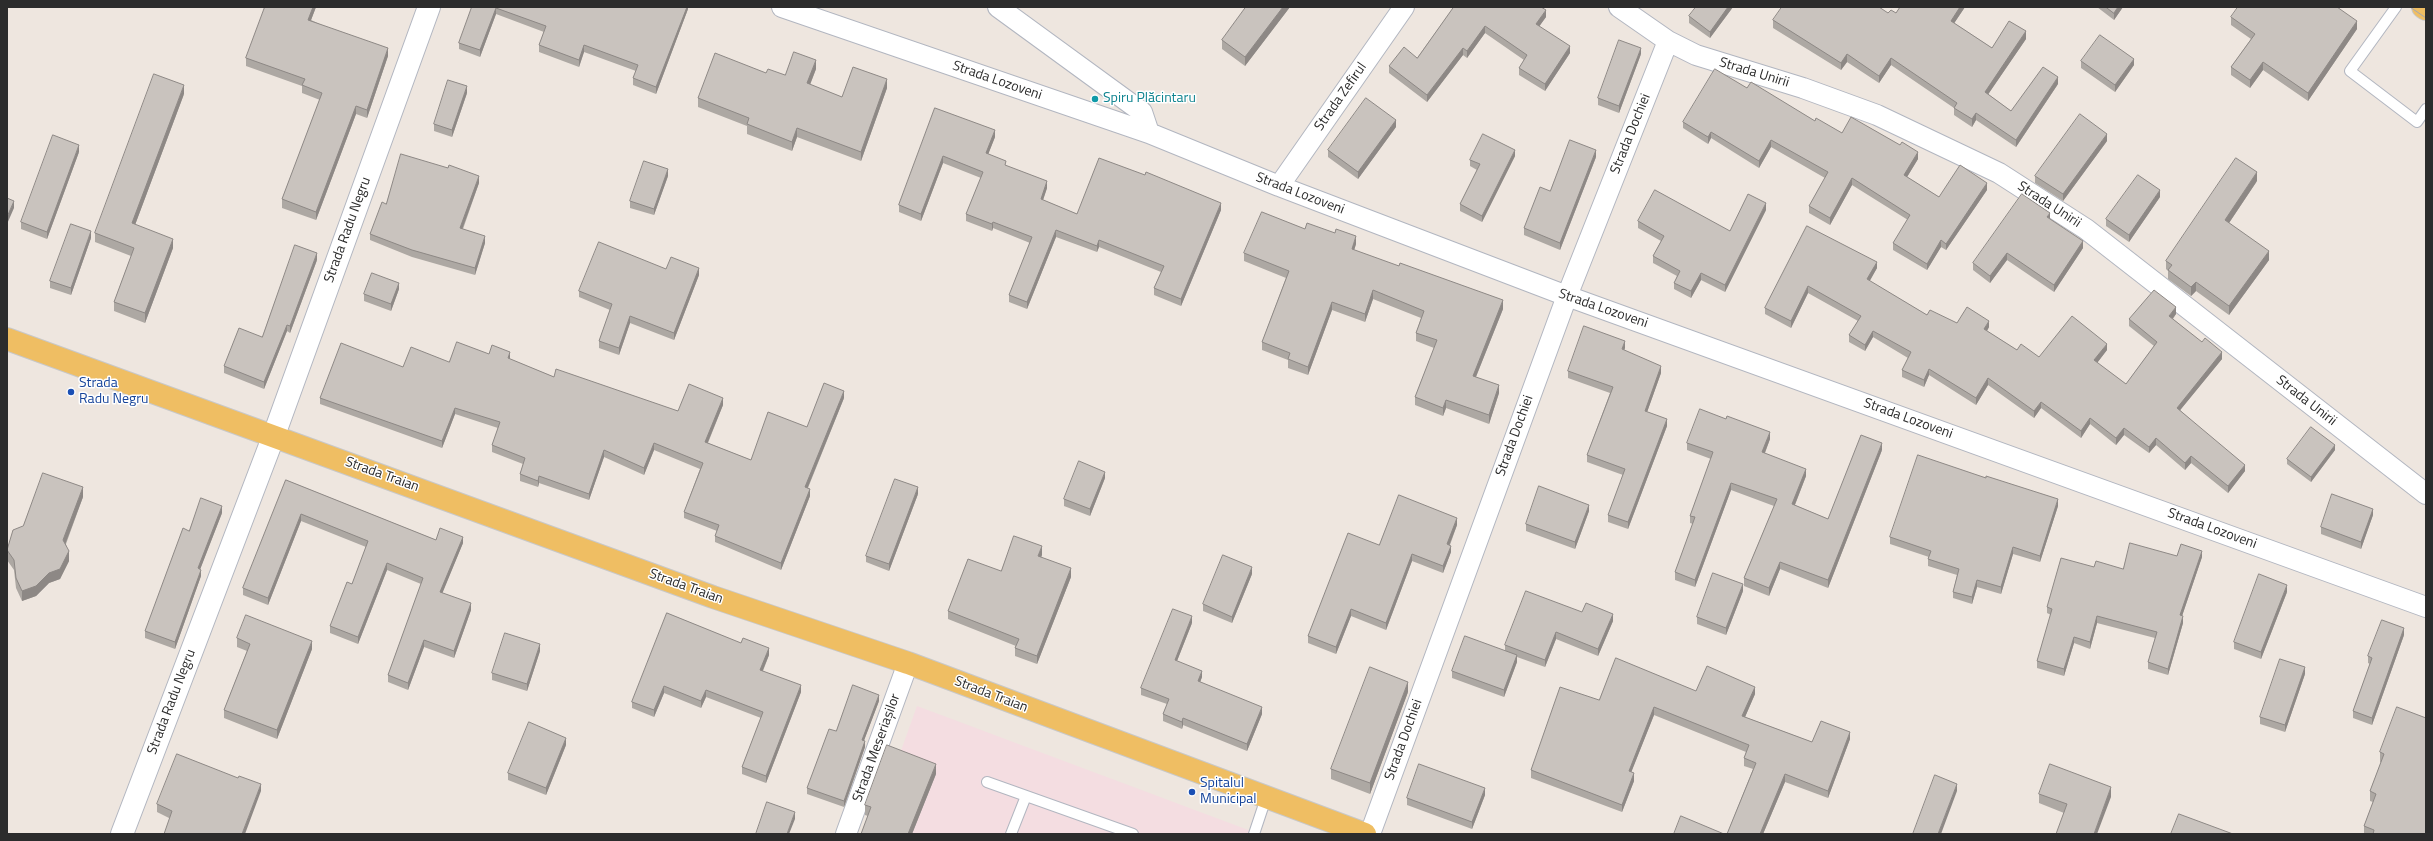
<!DOCTYPE html>
<meta charset="utf-8">
<style>
body{margin:0}
#map{position:relative;width:2433px;height:841px;overflow:hidden;background:#eee6df;font-family:"Titillium Web",sans-serif}
canvas{display:block}
.frame{position:absolute;inset:0;border:8px solid #2c2c2c;pointer-events:none}
</style>
<div id="map">
<canvas width="2433" height="841"></canvas>
<div class="frame"></div>
</div>
<script>
const ctx = document.querySelector('canvas').getContext('2d');
ctx.lineJoin = 'round';
function paint(path, color) {
  ctx.fillStyle = color;
  ctx.fill(path, 'evenodd');
}
function trace(path, color, width, dash) {
  ctx.strokeStyle = color;
  ctx.lineWidth = width;
  ctx.lineCap = dash ? 'butt' : 'round';
  ctx.setLineDash(dash || []);
  ctx.stroke(path);
}
function write(font, color, halo, rows, align = 'center') {
  ctx.font = font + ' "Titillium Web",sans-serif';
  ctx.lineWidth = 3;
  ctx.setLineDash([]);
  ctx.textBaseline = 'middle';
  ctx.strokeStyle = halo;
  ctx.fillStyle = color;
  for (const [text, x, y, turn = 0] of rows) {
    ctx.save();
    ctx.translate(x, y);
    ctx.rotate((+turn || 0) * Math.PI / 180);
    ctx.textAlign = isNaN(turn) ? turn : align;
    if (halo) ctx.strokeText(text, 0, 0);
    ctx.fillText(text, 0, 0);
    ctx.restore();
  }
}
paint(new Path2D(`
 M917 706 1259 834H871Z`), '#f4dde1');
const lane = new Path2D(`
 M2396 7 2350 71 2417 122 2426 109
 M987 782 1133 834
 M1011 834 1026 796
 M1254 834 1266 798`);
const street = new Path2D(`
 M782 7 1149 133 1279 186 1567 296 2426 607
 M998 7 1142 112 1149 133
 M1619 7 1668 41 1696 55 1803 88 1877 115 1999 173 2086 229 2426 494
 M1279 186 1404 7
 M846 834 908 663
 M1370 834 1567 296 1668 41`);
const secondary = new Path2D(`
 M122 834 274 435 429 7`);
const primary = new Path2D(`
 M2423 7 2426 9
 M7 339 713 597 908 663 1365 834`);
trace(lane, '#b2b6c0', 12);
trace(street, '#b2b6c0', 22);
trace(secondary, '#b2b6c0', 24);
trace(primary, '#c8c8c8', 24);
trace(lane, '#fff', 10);
trace(street, '#fff', 20);
trace(secondary, '#fff', 22);
trace(primary, '#efbe63', 22);
trace(new Path2D(`
 M2410 7 2426 18`), '#a2a7b6', 1);
paint(new Path2D(`
 M265 7H316L311 20 388 56 367 118 356 114 316 220 282 208V199L320 100 302 93V86L246 66V58Z
 M472 7H688V9L656 94 633 85V78L636 71 584 52 579 67 539 52V45L544 32 496 14 480 57 459 49V43Z
 M1246 7H1290L1245 66 1222 49V40Z
 M1454 7 1546 17 1539 26 1570 53 1545 91 1519 75V68L1524 60 1485 33 1467 58 1463 55 1427 102 1389 73V66L1417 58Z
 M1733 7 1710 38 1689 23V16Z
 M1900 7H1965L1954 23 1992 48 2026 39 1988 94 2011 111 2058 84 2016 147 1976 120 1972 127 1954 115V108L1891 65 1879 83 1847 62 1841 70 1773 28V20L1896 13Z
 M2097 7H2123L2114 20Z
 M2231 17 2357 29 2308 101 2263 70 2250 88 2231 75V67L2251 39 2231 25Z
 M1641 54 1619 113 1598 105V98Z
 M2081 61 2134 65 2115 92 2081 68Z
 M816 69 810 85 842 97 887 88 861 161 797 137 792 151 747 134V126L698 107V98L766 73 785 75Z
 M1747 88 1815 121 1842 133 1918 159 1907 177 1939 197 1987 190 1946 250 1941 247 1927 270 1893 250V243L1908 220 1852 185 1830 225 1809 213V206L1825 178 1771 147 1759 168 1711 138 1708 144 1683 128V122Z
 M467 93 452 137 434 131V124Z
 M184 94 135 225 173 248 145 323 114 311V302L131 256 95 242V233Z
 M935 108 995 137 988 154 1006 166 1047 188 1043 200 1077 214 1221 210 1181 306 1154 295V288L1161 272 1099 247 1097 252 1056 237 1027 309 1009 302V295L1030 243 993 228 992 231 966 221V214L981 178 943 163 921 221 899 212V205Z
 M1396 127 1358 179 1328 157V150Z
 M2107 141 2063 201 2035 183V176Z
 M79 152 47 239 21 229V222Z
 M1515 156 1482 222 1460 211V204L1477 170 1470 166V160Z
 M1596 157 1560 250 1524 235V228L1550 191Z
 M668 176 654 215 630 208V201Z
 M2257 181 2229 223 2269 260 2229 315 2196 291 2191 296 2168 279V271L2166 269V261Z
 M479 183 463 229 485 243 475 275 412 257 370 240V234L386 204Z
 M2160 197 2129 242 2106 226V219Z
 M1766 210 1725 292 1701 280 1691 298 1674 289V283L1677 276 1653 263V256L1661 241 1638 228V221L1730 231Z
 M2050 219 2083 248 2054 292 2007 260 1990 283 1973 270V263Z
 M1807 226 1877 268 1869 281 1927 315 1957 323 1989 327 1987 331 2017 350 2039 357 2107 350 2097 363 2126 384 2154 346 2129 326V319L2176 314 2173 319 2222 359 2180 410 2245 471 2228 493 2191 463 2185 470 2156 445 2149 453 2124 435 2116 445 2090 424 2081 438 2041 408 2034 418 1988 385 1976 405 1929 375 1924 387 1902 377V370L1908 358 1873 337 1865 351 1849 342V335L1858 321 1808 293 1791 328 1765 314V308Z
 M91 238 71 295 50 288V281Z
 M1356 244 1354 250 1503 309 1476 377 1499 393 1489 424 1446 408 1443 416 1415 405V397L1434 348 1416 341V333L1421 318 1373 299 1365 322 1332 310 1308 375 1288 368V360L1262 350V342L1286 278 1244 261V253Z
 M317 260 290 333 287 331 264 389 224 373V366L262 337Z
 M666 269 699 275 674 340 630 323 619 355 599 348V341L610 310 579 297V291Z
 M399 289 391 311 364 301V294Z
 M1625 348 1624 350 1661 373 1647 412 1667 426 1628 529 1608 522V515L1623 475 1587 462V455L1610 393 1568 378V371Z
 M489 354 510 358V359L554 377 678 411 723 405 708 443 751 460 807 427 844 398 808 488 810 496 781 570 715 542V536L717 531 684 518V512L700 469 654 450 644 475 604 457 589 500 539 483 538 487 520 481V474L523 464 492 452V445L498 428 455 414 442 448 320 404V398L403 367 449 362Z
 M1770 439 1765 453 1806 476 1795 505 1828 519 1882 450 1828 588 1780 569 1769 596 1744 586V578L1774 506 1731 490 1695 587 1675 580V572L1693 524 1690 523V516L1711 459 1687 450V443Z
 M2335 450 2311 482 2287 464V459Z
 M1105 478 1090 516 1064 506V499Z
 M286 480 436 540 463 543 442 593 471 610 454 658 424 647 408 690 388 682V675L421 584 387 570 358 644 330 633V626L352 584 366 547 301 521 268 605 243 595V588Z
 M918 494 889 571 866 562V556Z
 M83 497 66 544 69 561 60 579 49 583 36 596 22 601 16 588 14 570 7 560V550L23 526Z
 M2058 506 2040 562 2013 554 2001 594 1977 587 1972 604 1953 598V592L1957 575 1928 566V559L1929 557 1890 544V537Z
 M1589 511 1575 549 1526 531V524Z
 M222 513 200 569 201 576 175 649 145 638V631L189 531Z
 M2373 515 2361 549 2321 534V527Z
 M1457 525 1450 545 1451 552 1443 573 1412 561 1386 630 1351 616 1336 654 1308 643V636L1379 545Z
 M1042 555 1041 557 1071 577 1037 664 1015 656V648L1016 646 948 619V611L1001 571Z
 M2177 556 2202 557 2182 616 2183 623 2168 675 2148 669V662L2155 638 2097 623 2090 649 2074 643 2064 676 2037 668V661L2051 615 2047 613V607L2094 567 2123 569Z
 M1252 574 1232 623 1203 611V604Z
 M1743 591 1726 635 1697 624V617Z
 M2287 592 2261 659 2234 649V642Z
 M1582 612 1613 621 1598 656 1556 639 1545 667 1517 657V662L1504 697 1452 678V671L1505 650V645Z
 M667 613 769 655 763 671 801 692 766 783 742 774V767L761 718 706 697 701 708 664 693 654 717 632 708V702Z
 M1192 623 1177 661 1202 677 1200 682 1262 714 1247 751 1183 725 1182 729 1163 721V714L1167 704 1141 695V688Z
 M2404 635 2372 725 2353 718V711L2370 664 2368 663V656Z
 M237 638 312 649 277 739 224 718V710L247 651 237 647Z
 M540 651 527 691 492 680V673Z
 M2305 674 2285 732 2260 724V717Z
 M1696 691 1755 694 1745 717 1812 742 1850 739 1828 798 1785 782 1763 834H1727L1753 769 1744 766V758L1746 752 1654 715 1631 772 1634 781 1622 812 1531 778V770L1599 700Z
 M1408 692 1370 794 1331 779V769Z
 M879 701 864 740 865 747 844 807 807 794V788L836 731Z
 M2426 718V834H2364V826L2373 802 2370 801V791L2381 762H2380V752Z
 M566 745 546 795 508 780V773Z
 M936 774 912 834H861L868 816 865 815V805Z
 M261 791 169 818 157 812V804Z
 M2039 794 2111 797 2064 813 2039 803Z
 M1485 795 1472 829 1407 805V798Z`), '#ada8a3');
paint(new Path2D(`
 M313 7H316L308 28V20Z
 M687 7H688V9L656 94V87Z
 M1283 7H1290L1245 66V57Z
 M1728 7H1733L1710 38V32Z
 M1960 7H1965L1951 28V21Z
 M2118 7H2123L2114 20V13Z
 M496 8V14L480 57V50Z
 M1546 10V17L1536 31V24Z
 M2357 21V29L2308 101V93Z
 M1485 26V33L1467 58V51Z
 M2026 31V39L1985 99V92Z
 M584 45V52L579 67V60Z
 M1570 46V53L1545 91V84Z
 M388 48V56L367 118V110Z
 M1463 48V55L1427 102V95Z
 M1641 48V54L1619 113V106Z
 M1847 54V62L1841 70V63Z
 M1891 58V65L1879 83V76Z
 M2134 59V65L2115 92V85Z
 M816 60V69L807 92V83Z
 M2263 62V70L2250 88V80Z
 M2058 77V84L2016 147V140Z
 M887 79V88L861 161V152Z
 M184 85V94L132 233V223Z
 M467 86V93L452 137V130Z
 M356 106V114L316 220V212Z
 M1976 113V120L1972 127V119Z
 M1396 120V127L1358 179V172Z
 M797 128V137L792 151V142Z
 M995 130V137L986 160V153Z
 M1711 132V138L1708 144V137Z
 M2107 134V141L2063 201V194Z
 M1771 140V147L1759 168V161Z
 M79 145V152L47 239V232Z
 M1515 150V156L1482 222V216Z
 M1596 150V157L1560 250V243Z
 M1918 152V159L1904 182V175Z
 M943 156V163L921 221V214Z
 M668 169V176L654 215V209Z
 M2257 172V181L2225 229V220Z
 M479 176V183L460 235V228Z
 M1852 178V185L1830 225V218Z
 M1047 181V188L1041 206V199Z
 M1987 183V190L1946 250V244Z
 M2160 190V197L2129 242V235Z
 M14 201V208L7 224V217Z
 M1221 203V210L1181 306V299Z
 M1766 203V210L1725 292V285Z
 M2050 213V219L2047 217Z
 M993 222V228L992 231V224Z
 M1056 230V237L1027 309V302Z
 M91 231V238L71 295V288Z
 M485 236V243L475 275V268Z
 M1356 236V244L1352 257V249Z
 M173 239V248L145 323V313Z
 M1099 240V247L1097 252V246Z
 M1941 240V247L1927 270V264Z
 M2083 241V248L2054 292V285Z
 M2269 251V260L2229 315V306Z
 M317 253V260L290 333V326Z
 M2007 253V260L1990 283V276Z
 M1877 262V268L1867 286V279Z
 M699 268V275L674 340V333Z
 M1701 273V280L1691 298V291Z
 M2196 282V291L2191 296V287Z
 M399 283V289L391 311V304Z
 M1808 286V293L1791 328V321Z
 M1373 290V299L1365 322V314Z
 M1503 300V309L1473 384V376Z
 M1332 302V310L1308 375V367Z
 M2176 307V314L2169 323V316Z
 M630 316V323L619 355V348Z
 M1989 321V327L1984 336V329Z
 M287 325V331L264 389V382Z
 M1873 331V337L1865 351V345Z
 M1625 341V348L1622 356V349Z
 M2107 344V350L2094 367V360Z
 M510 352V358L508 365V358Z
 M2222 352V359L2177 414V408Z
 M1661 366V373L1645 418V411Z
 M1929 369V375L1924 387V380Z
 M1988 378V385L1976 405V398Z
 M1499 385V393L1489 424V415Z
 M844 391V398L805 494V487Z
 M723 398V405L705 449V442Z
 M1446 400V408L1443 416V408Z
 M2041 402V408L2034 418V411Z
 M455 408V414L442 448V441Z
 M2090 418V424L2081 438V431Z
 M1667 419V426L1628 529V522Z
 M2124 428V435L2116 445V438Z
 M1770 432V439L1762 460V452Z
 M2156 438V445L2149 453V447Z
 M654 443V450L644 475V468Z
 M1882 443V450L1828 588V580Z
 M2335 445V450L2311 482V477Z
 M604 450V457L589 500V494Z
 M2191 456V463L2185 470V463Z
 M2245 465V471L2228 493V486Z
 M1806 469V476L1792 512V504Z
 M1105 472V478L1090 516V509Z
 M539 476V483L538 487V481Z
 M1731 483V490L1695 587V580Z
 M83 487V497L63 550V540Z
 M918 487V494L889 571V564Z
 M810 489V496L781 570V563Z
 M2058 499V506L2040 562V556Z
 M1589 505V511L1575 549V542Z
 M222 506V513L198 575V568Z
 M2373 509V515L2361 549V542Z
 M301 514V521L268 605V598Z
 M1457 518V525L1447 551V544Z
 M463 537V543L440 599V592Z
 M1042 546V555L1038 564V556Z
 M1451 546V552L1443 573V566Z
 M2013 547V554L2001 594V587Z
 M69 551V561L60 579 49 583 36 596 22 601V591Z
 M2202 551V557L2180 622V615Z
 M1412 554V561L1386 630V623Z
 M1780 562V569L1769 596V588Z
 M387 563V570L358 644V637Z
 M1252 567V574L1232 623V617Z
 M1071 568V577L1037 664V656Z
 M201 570V576L175 649V642Z
 M1977 580V587L1972 604V597Z
 M1743 584V591L1726 635V628Z
 M2287 585V592L2261 659V652Z
 M471 603V610L454 658V651Z
 M1351 609V616L1336 654V647Z
 M1613 614V621L1598 656V649Z
 M1192 616V623L1175 666V660Z
 M2097 616V623L2090 649V642Z
 M2183 616V623L2168 675V669Z
 M2404 628V635L2372 725V718Z
 M1556 632V639L1545 667V660Z
 M2074 637V643L2064 676V669Z
 M424 640V647L408 690V683Z
 M312 641V649L277 739V730Z
 M540 644V651L527 691V684Z
 M769 648V655L760 677V670Z
 M1517 655V662L1504 697V690Z
 M2305 667V674L2285 732V725Z
 M1202 671V677L1198 688V681Z
 M1408 682V692L1370 794V783Z
 M801 685V692L766 783V776Z
 M664 686V693L654 717V710Z
 M1755 687V694L1742 724V716Z
 M706 690V697L701 708V701Z
 M879 695V701L862 746V740Z
 M1262 707V714L1247 751V744Z
 M1654 707V715L1629 778V771Z
 M1183 718V725L1182 729V722Z
 M1850 732V739L1828 798V791Z
 M566 738V745L546 795V788Z
 M865 741V747L844 807V801Z
 M936 764V774L912 834H908Z
 M1634 773V781L1622 812V805Z
 M1785 774V782L1763 834H1760Z
 M261 784V791L245 834H242Z
 M1957 784V791L1941 834H1938Z
 M2111 787V797L2097 834H2094Z
 M1485 788V795L1472 829V822Z
 M795 812V819L789 834H787Z`), '#8d8885');
const building = new Path2D(`
 M265 7H313L308 20 388 48 367 110 356 106 316 212 282 199 322 93 302 85 305 79 246 58Z
 M472 7H687L656 87 633 78 638 65 584 45 579 60 539 45 546 26 496 8 480 50 459 43Z
 M1246 7H1283L1245 57 1222 40Z
 M1454 7H1541L1546 10 1536 24 1570 46 1545 84 1519 68 1527 55 1485 26 1467 51 1463 48 1427 95 1389 66 1404 47 1417 58Z
 M1696 7H1728L1710 32 1689 16Z
 M1782 7H1879L1888 13 1891 10 1896 13 1900 7H1960L1951 21 1992 48 2009 21 2026 31 1985 92 2011 111 2043 67 2058 77 2016 140 1976 113 1972 119 1954 108 1957 103 1891 58 1879 76 1847 54 1841 63 1773 20Z
 M2106 7H2118L2114 13Z
 M2238 7H2337L2357 21 2308 93 2263 62 2250 80 2231 67 2255 34 2231 17Z
 M2100 35 2134 59 2115 85 2081 61Z
 M1619 40 1641 48 1619 106 1598 98Z
 M794 52 816 60 807 83 842 97 853 67 887 79 861 152 797 128 792 142 747 124 749 118 698 98 715 53 766 73 768 69 785 75Z
 M1715 69 1747 88 1751 82 1815 121 1816 118 1842 133 1851 117 1900 145 1902 142 1918 152 1904 175 1939 197 1960 165 1987 183 1946 244 1941 240 1927 264 1893 243 1910 215 1852 178 1830 218 1809 206 1828 172 1771 140 1759 161 1711 132 1708 137 1683 122Z
 M154 74 184 85 132 223 173 239 145 313 114 302 134 248 95 233Z
 M448 80 467 86 452 130 434 124Z
 M1366 98 1396 120 1358 172 1328 150Z
 M935 108 995 130 986 153 1006 161 1005 165 1047 181 1041 199 1077 214 1099 158 1145 175 1146 172 1221 203 1181 299 1154 288 1164 266 1099 240 1097 246 1056 230 1027 302 1009 295 1032 237 993 222 992 224 966 214 983 172 943 156 921 214 899 205Z
 M2080 114 2107 134 2063 194 2035 176Z
 M1483 134 1515 150 1482 216 1460 204 1480 164 1470 160Z
 M53 135 79 145 47 232 21 222Z
 M1570 140 1596 150 1560 243 1524 228 1540 187 1550 191Z
 M401 154 448 168 449 165 479 176 460 228 485 236 475 268 412 250 370 234 382 202 386 204Z
 M2236 158 2257 172 2225 220 2269 251 2229 306 2196 282 2191 287 2168 270 2172 265 2166 261Z
 M644 161 668 169 654 209 630 201Z
 M2138 175 2160 190 2129 235 2106 219Z
 M1655 190 1730 231 1748 194 1766 203 1725 285 1701 273 1691 291 1674 283 1680 271 1653 256 1664 236 1638 221Z
 M2022 194 2050 213 2047 217 2083 241 2054 285 2007 253 1990 276 1973 263Z
 M7 198 14 201 7 217Z
 M1262 212 1305 229 1307 223 1335 233 1336 229 1356 236 1352 249 1399 266 1400 263 1503 300 1473 376 1499 385 1489 415 1446 400 1443 408 1415 397 1437 340 1416 333 1424 311 1373 290 1365 314 1332 302 1308 367 1288 359 1290 353 1262 342 1289 271 1244 253Z
 M71 224 91 231 71 288 50 281Z
 M1807 226 1877 262 1867 279 1927 315 1930 310 1957 323 1967 307 1989 321 1984 329 2017 350 2021 344 2039 357 2072 316 2107 344 2094 360 2126 384 2157 342 2129 319 2154 290 2176 307 2169 316 2202 342 2205 338 2222 352 2177 408 2245 465 2228 486 2191 456 2185 463 2156 438 2149 447 2124 428 2116 438 2090 418 2081 431 2041 402 2034 411 1988 378 1976 398 1929 369 1924 380 1902 370 1911 352 1873 331 1865 345 1849 335 1861 316 1808 286 1791 321 1765 308Z
 M599 242 666 269 671 257 699 268 674 333 630 316 619 348 599 341 612 304 579 291Z
 M295 245 317 253 290 326 287 325 264 382 224 366 239 328 262 337Z
 M372 273 399 283 391 304 364 294Z
 M1584 326 1625 341 1622 349 1661 366 1645 411 1667 419 1628 522 1608 515 1625 469 1587 455 1613 387 1568 371Z
 M457 342 489 354 492 345 510 352 508 358 554 377 556 369 678 411 689 384 723 398 705 442 751 460 768 412 807 427 824 383 844 391 805 487 810 489 781 563 715 536 719 525 684 512 703 463 654 443 644 468 604 450 589 494 539 476 538 481 520 474 525 458 492 445 500 422 455 408 442 441 320 398 341 343 403 367 411 347 449 362Z
 M1700 409 1726 419 1727 416 1770 432 1762 452 1806 469 1792 504 1828 519 1861 435 1882 443 1828 580 1780 562 1769 588 1744 578 1777 499 1731 483 1695 580 1675 572 1695 517 1690 516 1713 452 1687 443Z
 M2311 427 2335 445 2311 477 2287 459Z
 M1918 455 1986 478V476L2058 499 2040 556 2013 547 2001 587 1977 580 1972 597 1953 592 1959 569 1928 559 1931 551 1890 537Z
 M1079 461 1105 472 1090 509 1064 499Z
 M43 473 83 487 63 540 69 551 60 569 49 573 36 586 22 591 16 578 14 560 7 550 13 530 23 526Z
 M895 479 918 487 889 564 866 556Z
 M286 480 436 540 440 528 463 537 440 592 471 603 454 651 424 640 408 683 388 675 423 578 387 563 358 637 330 626 347 582 352 584 368 541 301 514 268 598 243 588Z
 M1539 486 1589 505 1575 542 1526 524Z
 M2332 494 2373 509 2361 542 2321 527Z
 M1399 495 1457 518 1447 544 1451 546 1443 566 1412 554 1386 623 1351 609 1336 647 1308 636 1348 533 1379 545Z
 M201 498 222 506 198 568 201 570 175 642 145 631 183 528 189 531Z
 M1014 536 1042 546 1038 556 1071 568 1037 656 1015 648 1019 639 948 611 968 559 1001 571Z
 M2130 543 2177 556 2181 544 2202 551 2180 615 2183 616 2168 669 2148 662 2157 632 2097 616 2090 642 2074 637 2064 669 2037 661 2052 609 2047 607 2061 558 2094 567 2096 561 2123 569Z
 M1223 555 1252 567 1232 617 1203 604Z
 M1713 573 1743 584 1726 628 1697 617Z
 M2259 574 2287 585 2261 652 2234 642Z
 M1526 591 1582 612 1586 603 1613 614 1598 649 1556 632 1545 660 1505 645Z
 M1173 609 1192 616 1175 660 1202 671 1198 681 1262 707 1247 744 1183 718 1182 722 1163 714 1169 699 1141 688Z
 M667 613 741 643 743 638 769 648 760 670 801 685 766 776 742 767 763 712 706 690 701 701 664 686 654 710 632 702Z
 M246 615 312 641 277 730 224 710 250 644 237 638Z
 M2382 620 2404 628 2372 718 2353 711 2372 658 2368 656Z
 M505 633 540 644 527 684 492 673Z
 M1465 636 1517 655 1504 690 1452 671Z
 M1616 658 1696 691 1707 666 1755 687 1742 716 1812 742 1821 721 1850 732 1828 791 1785 774 1760 834H1727L1756 763 1744 758 1749 745 1654 707 1629 771 1634 773 1622 805 1531 770 1560 687 1599 700Z
 M2280 659 2305 667 2285 725 2260 717Z
 M1370 667 1408 682 1370 783 1331 769Z
 M853 685 879 695 862 740 865 741 844 801 807 788 829 729 836 731Z
 M2397 707 2426 718V834H2373L2374 830 2364 826 2376 794 2370 791 2384 754 2380 752Z
 M529 722 566 738 546 788 508 773Z
 M887 745 936 764 908 834H861L871 807 865 805Z
 M177 754 238 778 239 776 261 784 242 834H164L172 811 157 804Z
 M1419 764 1485 788 1472 822 1407 798Z
 M2050 764 2111 787 2094 834H2056L2067 804 2039 794Z
 M1935 775 1957 784 1938 834H1913Z
 M767 802 795 812 787 834H756Z
 M2179 814 2233 834H2171Z
 M1681 816 1724 834H1674Z`);
paint(building, '#c9c3be');
trace(building, '#8d8885', 1);
for (const [x, y, r, color] of [
 [1095,99,4,"#0f9aa8"],
 [71,392,4,"#1a4fb4"],
 [1192,792,4,"#1a4fb4"]
]) {
  const dot = new Path2D();
  dot.arc(x, y, r, 0, 2 * Math.PI);
  ctx.fillStyle = color;
  ctx.fill(dot);
  trace(dot, '#fff', 1.5);
}
write('14px', '#2c2c2c', '#fff', [
 ["Strada Unirii",1754,73,17],
 ["Strada Lozoveni",997,81,19],
 ["Strada Zefirul",1341,97,-55],
 ["Strada Dochiei",1631,134,-68],
 ["Strada Lozoveni",1300,194,21],
 ["Strada Unirii",2049,205,33],
 ["Strada Radu Negru",348,230,-70],
 ["Strada Lozoveni",1603,309,19],
 ["Strada Unirii",2306,401,38],
 ["Strada Lozoveni",1908,419,20],
 ["Strada Dochiei",1515,436,-70],
 ["Strada Traian",382,475,20],
 ["Strada Lozoveni",2212,529,20],
 ["Strada Traian",686,587,20],
 ["Strada Traian",991,695,21],
 ["Strada Radu Negru",172,702,-69],
 ["Strada Dochiei",1404,740,-70],
 ["Strada Meseriașilor",877,748,-70]
]);
write('14px', '#0d838f', '#fff', [
 ["Spiru Plăcintaru",1103,99]
], 'left');
write('14px', '#164399', '#fff', [
 ["Strada",79,384],
 ["Radu Negru",79,400],
 ["Spitalul",1200,784],
 ["Municipal",1200,800]
], 'left');
</script>
